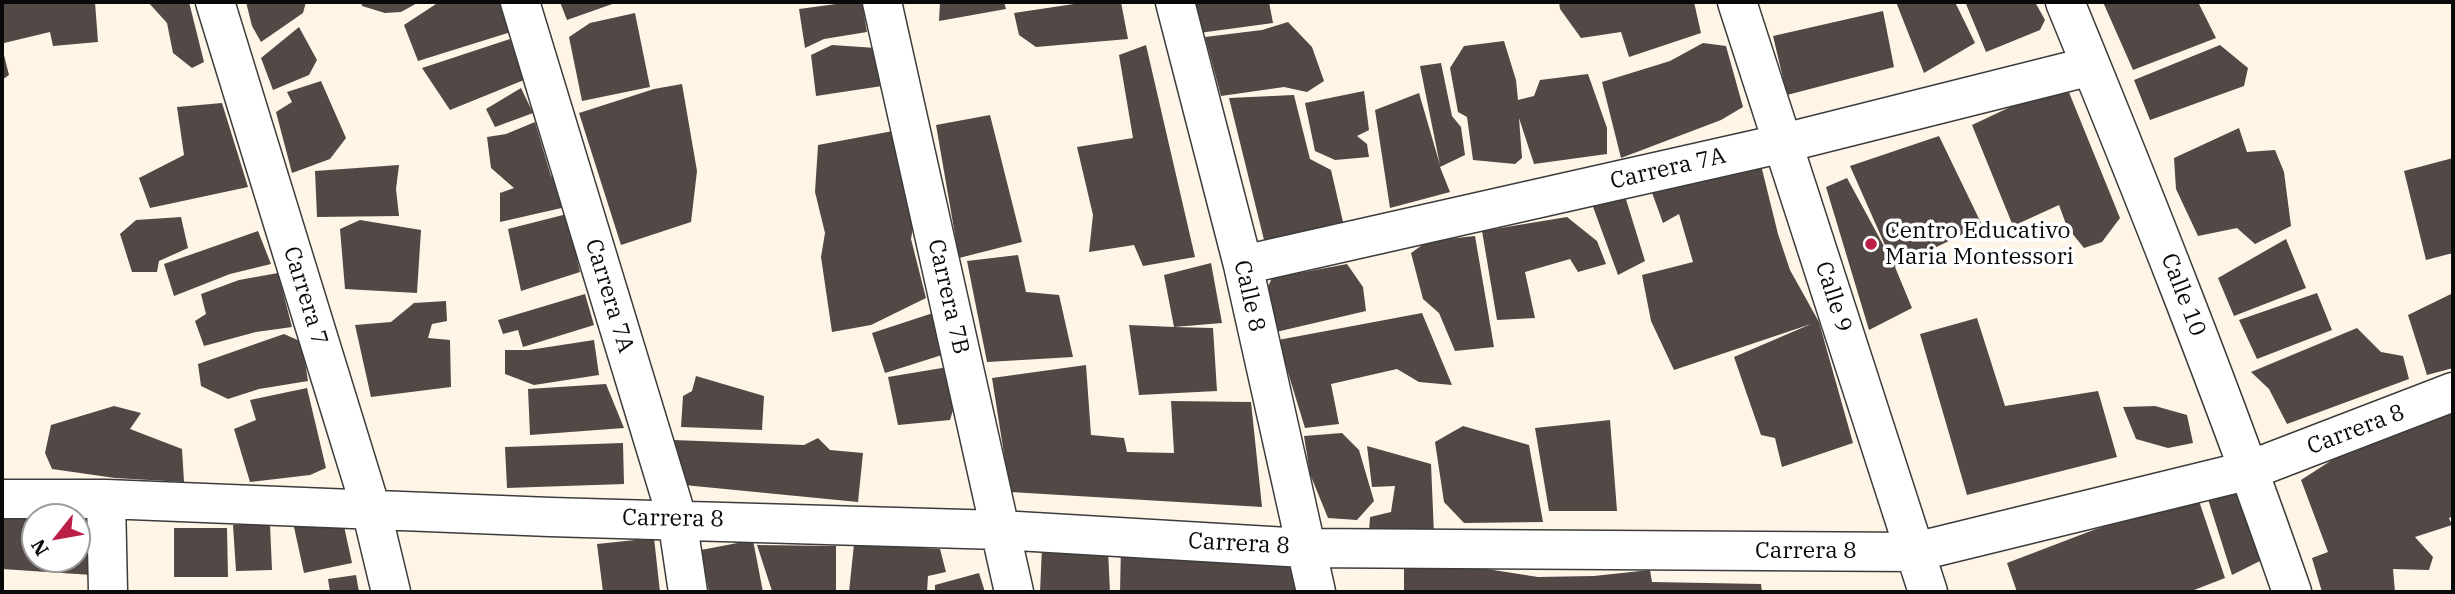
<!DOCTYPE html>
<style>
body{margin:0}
#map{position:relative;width:2455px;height:594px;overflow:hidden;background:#fff5e6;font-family:"IBM Plex Serif",serif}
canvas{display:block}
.frame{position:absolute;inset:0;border:4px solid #090909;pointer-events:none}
.north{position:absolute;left:21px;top:503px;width:70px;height:70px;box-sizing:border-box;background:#fff;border:2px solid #9d9d9d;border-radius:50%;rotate:239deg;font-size:19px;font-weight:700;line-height:28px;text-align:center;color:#090909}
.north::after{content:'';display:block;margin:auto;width:24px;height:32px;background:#bb1f45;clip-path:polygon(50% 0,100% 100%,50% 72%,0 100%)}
</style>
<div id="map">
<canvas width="2455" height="594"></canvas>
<div class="frame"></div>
<div class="north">N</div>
</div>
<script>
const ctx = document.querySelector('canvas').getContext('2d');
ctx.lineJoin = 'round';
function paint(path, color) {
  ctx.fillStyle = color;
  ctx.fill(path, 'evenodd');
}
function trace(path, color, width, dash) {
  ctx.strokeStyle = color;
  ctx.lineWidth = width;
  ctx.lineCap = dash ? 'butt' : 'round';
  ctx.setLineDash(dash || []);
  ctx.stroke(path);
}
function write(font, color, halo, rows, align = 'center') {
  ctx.font = font + ' "IBM Plex Serif",serif';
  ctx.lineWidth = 7;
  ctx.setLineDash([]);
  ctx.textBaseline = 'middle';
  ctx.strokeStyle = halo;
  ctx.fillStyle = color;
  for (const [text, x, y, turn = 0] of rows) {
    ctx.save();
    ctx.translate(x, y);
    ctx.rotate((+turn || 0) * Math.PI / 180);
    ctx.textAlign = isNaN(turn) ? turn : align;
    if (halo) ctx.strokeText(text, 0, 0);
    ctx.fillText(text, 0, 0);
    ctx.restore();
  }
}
paint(new Path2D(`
 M2 2H95L98 42 53 46 50 32 4 43Z
 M148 2H189L204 62 192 68 173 53 167 23Z
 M246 2H306L303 13 261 42 252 26Z
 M361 2H419L401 12 385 13 362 6Z
 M439 2H501L511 32 418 61 404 25Z
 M560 2H618L567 20Z
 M851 2H862L867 32 824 39 805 48 799 9Z
 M940 2H1004L1006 9 939 21Z
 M1087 2H1121L1128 39 1036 47 1019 35 1014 13Z
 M1192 2H1269L1273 23 1199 33Z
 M1559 2H1694L1701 33 1629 57 1621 32 1581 38 1560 9Z
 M1896 2H1955L1975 43 1924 73Z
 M1970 2H2035L2045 20 2040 30 1986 52 1966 4Z
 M2103 2H2198L2216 38 2133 70Z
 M1883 11 1894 67 1787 95 1773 36Z
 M635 13 650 87 582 101 569 37 590 23Z
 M1288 22 1312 47 1324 81 1307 92 1284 87 1221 96 1205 37 1262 30Z
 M299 27 317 60 309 75 273 90 261 58Z
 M510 39 524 80 450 110 422 68Z
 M1504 41 1516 80 1518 100 1534 96 1540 80 1588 74 1607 128V154L1534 164 1519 118 1522 158 1515 164 1473 160 1467 117 1458 112 1450 68 1464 46Z
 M1703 43 1726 46 1743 107 1721 120 1621 158 1602 82 1670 61Z
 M832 45 876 48 882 86 816 96 811 55Z
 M1146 45 1195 257 1143 266 1134 245 1089 252 1093 215 1077 147 1133 138 1119 55Z
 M2220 45 2248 68 2244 86 2150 120 2134 80Z
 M2 47 9 75 2 80Z
 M1441 63 1452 116 1461 127 1465 155 1440 167 1450 192 1390 208 1375 110 1419 93 1440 165 1420 66Z
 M321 81 346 138 330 159 292 173 276 112 292 102 287 92Z
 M682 84 697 171 691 222 621 245 579 113 654 89Z
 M2066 85 2120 218 2102 242 2084 248 2067 227 2059 205 2013 226 1972 125 2023 101Z
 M521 88 533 113 495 127 486 109Z
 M1364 91 1369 130 1357 136 1367 144 1369 157 1335 160 1315 151 1305 103Z
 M1294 95 1310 159 1331 170 1343 222 1333 229 1265 244 1229 98Z
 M222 103 248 187 150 208 139 178 184 155 177 107Z
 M990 115 1022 242 959 258 936 125Z
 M535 122 551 176 565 187 566 207 500 222V193L514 188 491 168 487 137 506 134Z
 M2239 128 2247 152 2275 150 2284 172 2291 226 2255 244 2237 228 2198 236 2176 189 2174 158Z
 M893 131 915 215 911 239 926 298 871 325 832 332 821 257 825 233 815 192 818 145Z
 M1939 136 1982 225 1895 267 1912 308 1869 330 1826 187 1847 178 1892 261 1850 166Z
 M1759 157 1778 234 1790 270 1819 322 1853 443 1782 467 1775 438 1761 435 1734 357 1811 324 1674 370 1651 321 1642 275 1693 262 1679 214 1663 223 1651 190Z
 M2453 158V253L2426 260 2404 171Z
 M399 165 396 189 399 216 317 217 315 171Z
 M1625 196 1645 261 1618 275 1592 204Z
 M567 214 580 272 521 291 508 229Z
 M181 217 188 248 159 261 157 272H132L120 234 136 220Z
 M1567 217 1597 241 1606 264 1578 272 1570 259 1525 272 1535 318 1497 320 1482 231Z
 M360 220 421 230 417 293 345 289 340 229Z
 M258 231 271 264 230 274 174 296 164 264Z
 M1475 236 1494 347 1455 351 1439 313 1423 299 1411 253 1428 241Z
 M2286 239 2306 288 2234 316 2218 278Z
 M1018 255 1026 292 1059 295 1073 357 987 362 967 261Z
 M1211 263 1222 323 1174 327 1213 328 1217 391 1139 395 1129 325 1174 327 1164 275Z
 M1347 264 1363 287 1366 311 1276 332 1264 295 1272 278Z
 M278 273 292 327 256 332 204 346 195 321 206 314 201 294 239 280Z
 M2317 293 2332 330 2257 359 2239 320Z
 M585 294 594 325 523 347 518 330 503 334 498 320Z
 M2451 294 2453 368 2427 375 2408 315Z
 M446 301 447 321 432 324 428 338 450 340 451 387 371 397 355 325 391 322 414 303Z
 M936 312 942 355 885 373 872 333Z
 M1422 313 1452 385 1419 382 1397 369 1331 384 1339 424 1305 428 1278 340Z
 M1977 318 2005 406 2098 391 2117 457 1967 495 1920 334Z
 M2357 328 2381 352 2403 356 2409 379 2287 424 2269 389 2251 372Z
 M284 334 302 342 308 381 259 389 228 399 201 386 198 364Z
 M594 340 599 375 534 385 505 374V350H529Z
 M1086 365 1091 435 1124 438 1127 452 1174 453 1171 401 1251 402 1262 507 1010 492 992 378Z
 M948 367 956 400 950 420 898 425 888 377Z
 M696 376 764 396 762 430 681 427 683 396 692 391Z
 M606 384 624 428 530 435 528 389Z
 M307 388 326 468 310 475 250 482 234 429 256 420 250 400Z
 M114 406 141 413 130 429 182 449 184 482 115 478 52 469 45 453 51 425Z
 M2155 406 2187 415 2193 443 2168 448 2136 439 2123 407Z
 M2453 414V516L2449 518 2452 525 2415 537 2433 557 2429 570 2393 569 2395 592H2322L2312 558 2328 552 2301 480 2374 433 2408 420Z
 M1610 420 1617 511H1549L1535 428Z
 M1463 426 1529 445 1543 522 1464 523 1444 502 1435 442Z
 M1342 433 1359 450 1374 501 1357 520 1328 518 1310 474 1304 436Z
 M818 438 830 450 863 453 858 502 684 485 673 440 804 445Z
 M623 443 624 484 507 488 505 447Z
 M1367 446 1431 464 1434 534 1369 532 1370 517 1391 512 1395 486 1372 487Z
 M2237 491 2264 559 2232 575 2207 496Z
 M2198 498 2225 578 2189 592H2017L2007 563 2096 529Z
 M2 511 35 517V559H77V518L90 520 92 575 2 569Z
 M342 517 352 563 304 573 294 527Z
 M270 524 272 570 236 571 233 525Z
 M174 528H227L228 577H174Z
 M654 538 660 592H603L597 544Z
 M753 540 763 592H709L701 550Z
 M854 544 940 549 946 572 928 576 927 592H849Z
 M757 545 836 546V591H772Z
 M1121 545 1293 567 1298 592H1120Z
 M1042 548 1108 550 1110 592H1040Z
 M1455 564 1538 577 1594 576 1650 570 1652 582 1761 584 1762 592H1404V565Z
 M979 573 985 592H935V585Z
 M356 575 359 592H330L328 579Z`), '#524846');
const minor = new Path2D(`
 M215 2 371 509 391 592
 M520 2 677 518 688 592
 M882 2 1014 592
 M1175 2 1243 265 1316 592
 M1737 2 1928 592
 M2065 2C2145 197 2223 393 2292 592
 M1243 265 1784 143 2091 66
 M2 499H106L550 517 1000 530 1304 548 1915 552 2250 470 2453 392
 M106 499 108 592`);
trace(minor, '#3c3c3c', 41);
trace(minor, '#fff', 38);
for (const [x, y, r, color] of [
 [1871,244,7,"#bb1f45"]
]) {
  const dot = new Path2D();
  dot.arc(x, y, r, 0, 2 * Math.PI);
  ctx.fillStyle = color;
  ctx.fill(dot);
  trace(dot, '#fff', 2.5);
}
write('23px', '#090909', '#fff', [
 ["Carrera 7A",1668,169,-13],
 ["Calle 10",2183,295,69],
 ["Carrera 7",305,296,73],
 ["Carrera 7A",609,296,73],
 ["Calle 8",1249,296,77],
 ["Carrera 7B",948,297,77],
 ["Calle 9",1833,297,72],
 ["Carrera 8",2356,430,-21],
 ["Carrera 8",673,519,1],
 ["Carrera 8",1239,544,3],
 ["Carrera 8",1806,551]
]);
write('23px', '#090909', '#fff', [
 ["Centro Educativo",1885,231],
 ["Maria Montessori",1885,257]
], 'left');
</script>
